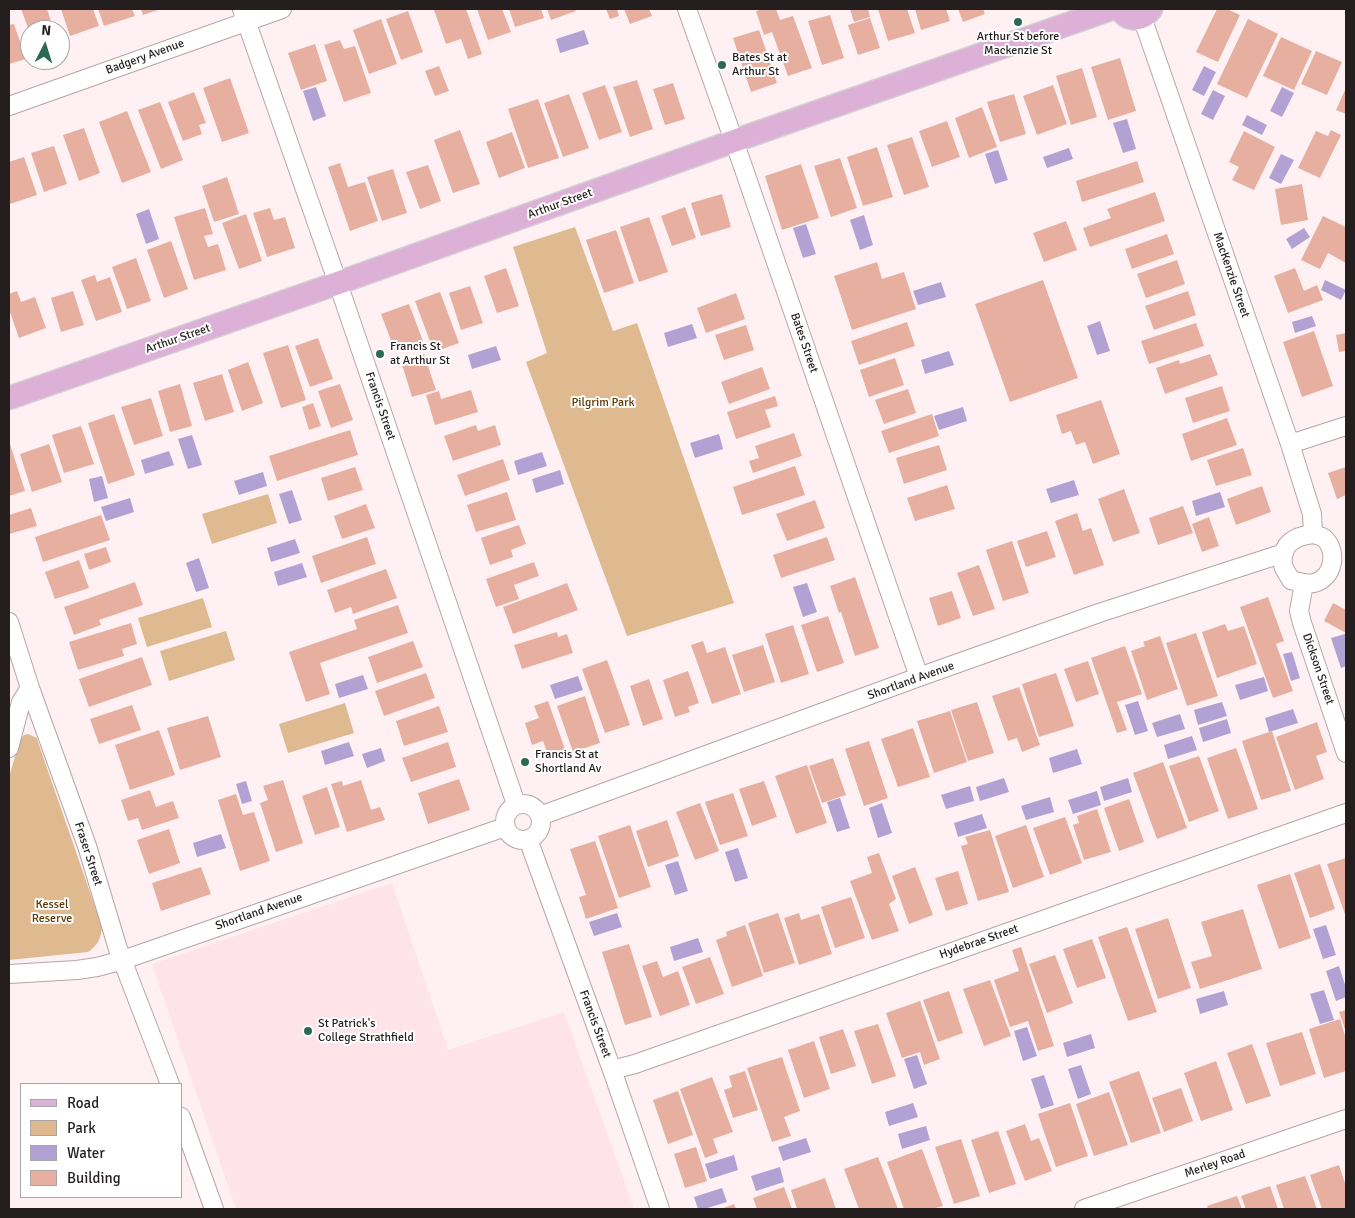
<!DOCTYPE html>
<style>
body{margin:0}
#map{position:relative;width:1355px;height:1218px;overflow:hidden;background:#fef0f3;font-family:Signika,sans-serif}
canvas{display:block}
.frame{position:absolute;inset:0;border:10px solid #241e1f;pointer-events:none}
.legend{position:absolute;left:20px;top:1083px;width:162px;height:115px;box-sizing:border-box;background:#fff;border:1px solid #a7a5a5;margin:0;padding:6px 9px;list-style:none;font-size:15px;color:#241e1f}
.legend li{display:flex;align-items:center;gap:10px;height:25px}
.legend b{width:25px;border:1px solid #a7a5a5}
.north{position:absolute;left:20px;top:20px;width:50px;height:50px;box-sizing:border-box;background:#fff;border:1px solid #a7a5a5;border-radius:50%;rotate:5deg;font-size:14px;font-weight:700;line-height:20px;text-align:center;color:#241e1f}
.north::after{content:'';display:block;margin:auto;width:18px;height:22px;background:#2c6954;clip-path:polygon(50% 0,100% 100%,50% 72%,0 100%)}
</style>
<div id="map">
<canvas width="1355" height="1218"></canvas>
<div class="frame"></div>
<ul class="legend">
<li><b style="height:6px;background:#ddb0d7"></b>Road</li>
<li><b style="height:14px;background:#dfba91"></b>Park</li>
<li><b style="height:14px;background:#b1a2d3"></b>Water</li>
<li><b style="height:14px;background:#e7af9f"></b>Building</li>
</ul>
<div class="north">N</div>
</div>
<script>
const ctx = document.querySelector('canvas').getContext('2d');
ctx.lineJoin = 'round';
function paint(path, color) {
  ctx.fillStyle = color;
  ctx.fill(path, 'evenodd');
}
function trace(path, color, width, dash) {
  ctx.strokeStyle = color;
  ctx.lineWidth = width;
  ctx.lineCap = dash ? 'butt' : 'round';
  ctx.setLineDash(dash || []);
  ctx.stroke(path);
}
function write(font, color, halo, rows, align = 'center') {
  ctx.font = font + ' Signika,sans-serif';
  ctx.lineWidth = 4;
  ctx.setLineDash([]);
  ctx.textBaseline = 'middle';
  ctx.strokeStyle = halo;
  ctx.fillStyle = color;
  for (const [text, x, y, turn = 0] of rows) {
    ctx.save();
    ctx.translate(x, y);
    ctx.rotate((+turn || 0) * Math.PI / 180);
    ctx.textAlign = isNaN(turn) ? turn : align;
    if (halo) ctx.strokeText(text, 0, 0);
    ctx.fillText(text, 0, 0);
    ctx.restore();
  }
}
paint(new Path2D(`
 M392 883 448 1050 564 1012 634 1209H236L152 964Z`), '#fee4e9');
paint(new Path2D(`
 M575 227 613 331 637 323 734 603 627 636 526 362 547 353 513 247Z
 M268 494 277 523 212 544 202 514Z
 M203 598 212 627 147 647 138 618Z
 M226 631 235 660 169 681 160 651Z
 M345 703 354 733 288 753 279 724Z
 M28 734 37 738 38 742 102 927C101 939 98 945 88 952L9 960V777L20 740 24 735Z`), '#dfba91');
paint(new Path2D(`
 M584 30 589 44 560 53 556 39Z
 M1204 66 1216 72 1204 96 1192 90Z
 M316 87 326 116 313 121 303 91Z
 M1282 87 1294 93 1282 117 1270 111Z
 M1213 90 1225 96 1213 120 1201 114Z
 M1247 115 1267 125 1262 135 1242 125Z
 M1127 119 1136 149 1123 153 1113 123Z
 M1069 148 1073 159 1047 168 1043 157Z
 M998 150 1008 180 995 184 985 154Z
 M1281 154 1294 160 1281 184 1269 178Z
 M149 209 159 239 146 244 136 214Z
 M864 215 873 245 860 250 850 220Z
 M806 224 816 254 803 258 793 228Z
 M1304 228 1310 237 1292 249 1286 239Z
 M1325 280 1346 290 1341 300 1321 290Z
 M941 282 946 297 918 305 913 291Z
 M1312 316 1316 326 1295 333 1292 322Z
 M1100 321 1110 351 1097 355 1087 326Z
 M692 324 697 338 668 347 664 333Z
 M496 346 501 360 472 369 468 355Z
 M949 351 954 365 925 374 921 360Z
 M963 407 967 421 939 430 934 416Z
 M719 434 723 449 695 458 690 443Z
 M192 435 202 465 188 469 178 439Z
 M169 451 174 465 145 474 141 460Z
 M542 452 547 466 518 475 514 461Z
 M560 470 564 484 536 493 532 479Z
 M263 472 267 486 239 495 234 481Z
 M102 476 108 498 94 502 89 479Z
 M1074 480 1079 495 1051 503 1046 489Z
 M292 490 302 520 289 524 279 494Z
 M1220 492 1225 507 1196 516 1192 501Z
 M130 498 134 512 106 521 101 507Z
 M295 539 300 553 271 562 267 548Z
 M199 558 209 588 196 592 186 563Z
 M302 563 307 577 278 586 274 572Z
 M807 583 817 612 803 617 793 587Z
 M1345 634 1346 639V666L1341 668 1331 638Z
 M1292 652 1300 678 1291 681 1283 654Z
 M363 675 368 689 339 698 335 684Z
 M578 676 583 690 555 699 550 685Z
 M1264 677 1268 691 1240 700 1235 685Z
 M1138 701 1148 731 1135 735 1125 705Z
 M1222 702 1227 716 1198 725 1194 710Z
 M1293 709 1298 723 1269 732 1265 718Z
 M1180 714 1185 729 1157 737 1152 723Z
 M1227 719 1231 733 1203 742 1199 728Z
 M1192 736 1197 750 1168 759 1164 745Z
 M349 742 354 756 325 765 321 751Z
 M381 748 385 761 367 768 362 754Z
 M1077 749 1082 764 1053 773 1049 758Z
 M1004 778 1009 792 980 801 976 787Z
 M1128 778 1132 792 1104 801 1100 787Z
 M246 781 252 801 242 804 236 784Z
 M970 786 974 801 946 809 941 795Z
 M1097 791 1101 805 1073 814 1068 800Z
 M1050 797 1054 812 1026 820 1021 806Z
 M840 798 850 828 837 832 827 802Z
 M882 803 892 833 878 838 869 808Z
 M982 814 987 828 958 837 954 823Z
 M221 834 226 848 197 857 193 843Z
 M738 848 748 878 735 882 725 852Z
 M678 861 688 891 675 895 665 865Z
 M617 913 622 927 594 936 589 922Z
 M1326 925 1336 955 1323 959 1313 929Z
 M698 938 703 952 674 961 670 947Z
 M1339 966 1346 988V997L1336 1001 1326 971Z
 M1324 990 1334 1020 1320 1024 1310 994Z
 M1224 991 1228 1005 1200 1014 1196 999Z
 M1027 1027 1037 1056 1023 1061 1014 1031Z
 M1091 1034 1095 1048 1067 1057 1063 1043Z
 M917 1055 927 1084 914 1089 904 1059Z
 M1081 1065 1091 1094 1078 1099 1068 1069Z
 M1044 1075 1054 1105 1041 1109 1031 1079Z
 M913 1103 918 1117 889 1126 885 1112Z
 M926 1126 930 1140 902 1149 898 1134Z
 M806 1138 811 1152 783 1161 778 1147Z
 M734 1155 738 1170 710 1179 705 1164Z
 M780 1167 784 1182 756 1191 751 1176Z
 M722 1188 727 1202 704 1209H698L694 1197Z`), '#b1a2d3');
paint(new Path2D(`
 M21 9H47L54 30H29Z
 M61 9H93L99 26 70 36Z
 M98 9H132L135 16 104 26Z
 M141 9H161L143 15Z
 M438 9H466L482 54 468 59 461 39 446 44 434 10Z
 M477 9H502L511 32 488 40Z
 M509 9H541L544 18 515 27Z
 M547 9H575L576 11 551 20Z
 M606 9H617L619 16 610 19Z
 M624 9H649L652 16 630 24Z
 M763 9H776L780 20 793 16 812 68 788 76 772 32 764 35 756 11Z
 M850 9H868L870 17 854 22Z
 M878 9H907L915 33 888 41Z
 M915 9H946L950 21 921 30Z
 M958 9H983L985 14 963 22Z
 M1217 9H1227L1240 15 1218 62 1196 52Z
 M408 11 423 52 401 60 386 19Z
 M830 15 844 58 822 65 808 21Z
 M870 18 880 48 858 55 848 25Z
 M381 19 397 64 369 74 353 30Z
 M1248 19 1278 34 1247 98 1217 84Z
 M14 24 26 59 9 64V25Z
 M759 30 777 83 751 92 733 38Z
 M1281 37 1312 51 1294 90 1263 76Z
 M340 40 344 49 355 46 371 93 344 102 324 45Z
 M315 44 327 81 301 90 288 53Z
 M1316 51 1342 62 1327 95 1301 84Z
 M1120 58 1136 111 1108 120 1091 67Z
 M439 66 449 91 435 96 425 71Z
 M1082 68 1097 117 1071 125 1056 76Z
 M230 78 249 133 222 142 203 88Z
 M637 80 653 129 630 137 613 87Z
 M673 83 685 119 665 125 653 89Z
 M605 85 622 132 599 140 582 93Z
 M1053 85 1067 124 1037 135 1023 96Z
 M1346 88V114L1336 110Z
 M194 92 206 123 199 125 202 134 183 141 168 102Z
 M569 94 589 148 563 157 544 103Z
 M1014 94 1026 134 1000 142 987 102Z
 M538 99 559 158 528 168 508 109Z
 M160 102 183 160 161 169 138 110Z
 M982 107 997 147 969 158 955 118Z
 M127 111 151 172 122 183 99 122Z
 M947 121 960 157 932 167 919 131Z
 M84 128 100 173 79 181 63 135Z
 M460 130 480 184 453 193 434 140Z
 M1331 130 1341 135 1320 178 1298 168 1316 131 1328 136Z
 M1244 131 1275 147 1254 190 1232 180 1239 167 1229 162Z
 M512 132 525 168 499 178 486 142Z
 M912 137 929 187 904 195 887 145Z
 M54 146 67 184 44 192 31 153Z
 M877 147 893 197 863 206 847 157Z
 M24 157 37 195 10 204 9 198V162Z
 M840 158 857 208 831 217 814 166Z
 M1137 161 1144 182 1082 202 1076 181Z
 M340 163 348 187 365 182 378 221 350 231 328 167Z
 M801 164 819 218 782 230 765 176Z
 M428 165 441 201 420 209 406 172Z
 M393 169 407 213 382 221 367 177Z
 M227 177 239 214 214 222 202 186Z
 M1302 184 1308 220 1281 225 1275 189Z
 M1155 192 1165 221 1090 247 1083 228 1111 218 1107 209Z
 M722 194 731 227 701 236 691 203Z
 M685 207 696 238 672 246 661 216Z
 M205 208 213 234 204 236 208 247 218 244 226 270 194 280 174 217Z
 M270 208 274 220 285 217 295 248 267 257 253 213Z
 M246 214 262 261 239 269 222 223Z
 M1323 216 1346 227V263L1328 253 1320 269 1301 260Z
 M649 217 668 272 639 282 620 227Z
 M1066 221 1077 250 1044 262 1033 233Z
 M616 230 634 283 604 293 586 240Z
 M1167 234 1174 254 1132 269 1125 249Z
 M171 241 188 289 164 298 147 250Z
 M136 258 151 301 127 309 112 267Z
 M1177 260 1185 284 1146 298 1137 274Z
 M877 262 882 279 904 272 916 309 852 330 834 276Z
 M506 268 519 306 497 313 484 276Z
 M1295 268 1304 291 1317 285 1323 300 1288 313 1274 276Z
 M95 275 97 282 110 277 122 312 96 321 81 280Z
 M1043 280 1078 378 1010 402 975 304Z
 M470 286 483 323 461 330 449 293Z
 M17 291 21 302 35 297 46 328 19 338 9 309V294Z
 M73 291 84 325 61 332 51 298Z
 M1188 291 1196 315 1154 330 1145 306Z
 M440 292 459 343 434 352 415 301Z
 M736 293 745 319 706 333 697 308Z
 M409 304 423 341 395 351 381 314Z
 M907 322 915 346 859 365 851 341Z
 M1196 323 1204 346 1149 364 1141 341Z
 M746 325 754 350 724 360 715 335Z
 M1314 331 1333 386 1302 397 1283 342Z
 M1346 333V351L1339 352 1336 335Z
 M318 338 333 379 310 387 295 346Z
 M288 345 306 400 281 408 263 353Z
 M424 354 436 390 412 397 401 361Z
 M1210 354 1218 375 1165 394 1156 368 1179 360 1180 364Z
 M895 358 904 385 869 397 860 370Z
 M248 362 263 403 242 411 228 370Z
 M762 367 770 389 729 404 721 382Z
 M222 374 234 412 205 421 193 383Z
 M180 384 192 426 170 432 158 391Z
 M340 384 353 420 331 428 318 391Z
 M1222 386 1230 411 1193 423 1185 398Z
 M908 389 916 413 884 424 875 400Z
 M471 390 478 412 435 425 426 395 439 391 441 399Z
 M775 396 778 406 765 410 771 427 736 439 727 412Z
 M151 398 163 436 134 445 121 407Z
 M1101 400 1120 454 1093 464 1085 442 1076 445 1071 431 1062 434 1056 415Z
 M313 403 321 426 309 430 302 407Z
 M114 414 135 475 108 484 88 423Z
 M932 414 939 436 889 453 881 431Z
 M1227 418 1237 445 1191 461 1182 434Z
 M476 425 478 431 495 425 501 445 453 461 444 436Z
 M81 426 94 464 64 473 52 435Z
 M350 430 358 455 277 481 269 456Z
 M794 433 802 456 753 473 749 461 759 458 755 446Z
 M9 441 25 491 9 496Z
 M49 444 62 482 32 492 20 454Z
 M939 445 947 470 904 484 896 458Z
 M1243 448 1252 475 1216 486 1207 460Z
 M503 459 510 480 465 496 457 475Z
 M795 466 805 495 742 515 733 487Z
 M355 467 363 490 328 501 321 478Z
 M1346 467V495L1337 499 1328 473Z
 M947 485 955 509 915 521 907 498Z
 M1262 486 1271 512 1236 525 1227 499Z
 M1124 489 1140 533 1113 542 1098 499Z
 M507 492 516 520 476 532 467 505Z
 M815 500 825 528 787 541 776 514Z
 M366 504 375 528 342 539 334 516Z
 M1183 506 1193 533 1158 545 1149 518Z
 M31 508 37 526 9 534V515Z
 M1077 513 1083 531 1091 528 1104 565 1074 575 1055 521Z
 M101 515 110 540 43 562 35 537Z
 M1209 517 1219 546 1202 552 1192 524Z
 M519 525 526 544 511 550 513 557 490 565 481 538Z
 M1047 531 1056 557 1026 567 1017 541Z
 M367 537 376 564 321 583 312 556Z
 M827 537 835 560 781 578 773 555Z
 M1012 541 1029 593 1003 601 986 550Z
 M106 547 111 562 89 570 84 554Z
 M79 560 89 588 55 599 45 572Z
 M534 562 539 576 514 585 519 599 496 607 486 579Z
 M979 565 995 609 973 616 957 573Z
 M386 569 397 598 353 614 351 607 335 613 327 590Z
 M855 577 879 648 855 656 841 612 839 613 830 586Z
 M135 582 143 605 99 620 101 625 74 635 64 607Z
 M567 583 578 610 513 634 503 607Z
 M952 591 961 618 938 626 929 598Z
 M1268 597 1284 641 1276 644 1293 691 1273 698 1240 607Z
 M1333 603 1346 610V633L1324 621Z
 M398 605 408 633 320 663 330 694 306 702 289 652 357 629 354 620Z
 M828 616 844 663 817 672 801 625Z
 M131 623 137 644 122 649 124 656 78 670 69 642Z
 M1225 624 1228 631 1244 626 1257 664 1217 678 1202 632Z
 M793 625 809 674 781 683 765 634Z
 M557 632 558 637 567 634 573 653 522 669 514 645Z
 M1196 633 1218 696 1187 706 1166 643Z
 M1160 636 1178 689 1147 700 1131 651 1145 646 1143 642Z
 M413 641 423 667 377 683 368 657Z
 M703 641 707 653 725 647 741 694 712 704 691 645Z
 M763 645 775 682 744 692 732 655Z
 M1125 646 1142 694 1117 702 1127 730 1117 733 1091 658Z
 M142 657 152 685 89 707 79 679Z
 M607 660 630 725 605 733 582 669Z
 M1088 661 1099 694 1076 702 1064 669Z
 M688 671 699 703 688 707 690 712 675 717 663 680Z
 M426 673 435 698 384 716 375 691Z
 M1056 673 1074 726 1039 737 1022 684Z
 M649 679 663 719 643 726 630 686Z
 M1019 687 1040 745 1022 752 1017 738 1008 741 992 696Z
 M585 696 600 743 573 752 557 706Z
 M548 701 567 755 550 760 543 741 532 745 525 723 539 718 534 706Z
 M977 702 994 753 968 761 951 710Z
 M132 705 141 730 99 744 90 719Z
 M439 706 448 732 404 746 396 721Z
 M950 711 967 762 934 773 917 721Z
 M208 716 221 757 180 770 167 728Z
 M1317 722 1327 752 1316 756 1324 779 1295 790 1276 737Z
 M913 728 930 777 898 787 881 739Z
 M159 730 175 775 130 790 115 745Z
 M1272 731 1291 791 1261 800 1242 741Z
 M869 741 888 798 864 806 845 749Z
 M448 742 456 767 411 782 402 758Z
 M1236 748 1258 809 1228 819 1207 758Z
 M1199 756 1219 811 1189 822 1169 766Z
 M833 758 846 795 822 803 809 766Z
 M1163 762 1187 828 1157 839 1133 773Z
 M807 765 827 823 796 834 775 776Z
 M459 779 470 810 428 824 418 793Z
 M283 780 303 843 276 852 260 803 268 800 263 786Z
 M361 780 371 810 380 807 385 820 347 832 331 784 342 781 343 786Z
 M764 781 777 817 752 826 739 789Z
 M327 787 340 827 315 835 302 796Z
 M150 790 156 807 173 801 179 818 142 830 138 818 128 821 121 800Z
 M733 793 748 836 720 845 705 802Z
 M236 794 243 815 254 812 270 861 240 871 218 800Z
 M1129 799 1144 842 1119 851 1104 808Z
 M700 803 719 851 695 860 676 812Z
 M1097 809 1111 852 1084 860 1073 825 1079 823 1077 816Z
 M1065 817 1082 863 1050 875 1033 828Z
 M667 820 679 856 648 867 636 831Z
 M630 825 651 887 619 898 598 836Z
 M1026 825 1044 877 1013 888 995 836Z
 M169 829 180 863 149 874 137 840Z
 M990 830 1009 892 978 901 961 846 968 844 965 837Z
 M595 841 618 908 586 919 579 897 586 895 570 849Z
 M879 853 896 899 889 904 899 931 872 940 850 881 872 873 867 857Z
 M1346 858V917L1327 864Z
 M1320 864 1335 909 1310 918 1294 873Z
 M201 867 211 894 161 911 152 883Z
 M915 867 933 915 909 924 892 876Z
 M958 871 968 904 946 911 935 878Z
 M1290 874 1311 938 1279 949 1257 885Z
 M851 897 865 938 835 948 821 907Z
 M1243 909 1262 969 1200 989 1191 962 1212 956 1201 922Z
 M778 913 795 963 764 973 748 923Z
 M799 913 801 920 819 914 832 954 799 965 784 918Z
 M1168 918 1191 988 1158 999 1135 929Z
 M745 925 763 976 732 987 716 940 727 936 726 932Z
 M1127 927 1157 1012 1128 1021 1098 937Z
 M1092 939 1106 978 1077 988 1063 949Z
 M629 944 652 1017 625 1025 602 952Z
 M1021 947 1054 1046 1038 1051 1028 1021 1010 1027 994 980 1019 971 1012 950Z
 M1055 955 1073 1003 1047 1013 1029 964Z
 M710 957 724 994 696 1004 682 967Z
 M657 961 663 977 678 971 690 1005 660 1016 642 966Z
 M990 980 1011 1036 984 1046 963 989Z
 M949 991 963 1033 938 1042 923 1000Z
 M920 1001 940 1059 924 1065 920 1052 902 1058 886 1013Z
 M1346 1010V1032L1339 1012Z
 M1340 1019 1346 1039V1071L1324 1078 1309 1029Z
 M878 1024 896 1076 872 1084 854 1031Z
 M843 1029 856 1066 831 1074 819 1037Z
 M1302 1032 1316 1074 1280 1086 1266 1043Z
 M814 1041 830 1089 804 1098 788 1050Z
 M1252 1044 1271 1096 1246 1104 1227 1053Z
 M782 1057 800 1111 784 1117 791 1136 772 1142 747 1068Z
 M1216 1061 1233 1110 1201 1121 1184 1073Z
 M745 1071 758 1110 733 1118 724 1090 732 1087 729 1076Z
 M1139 1071 1161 1133 1131 1143 1109 1082Z
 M712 1077 733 1132 713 1139 718 1153 705 1158 680 1089Z
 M1181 1088 1193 1121 1164 1132 1152 1098Z
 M678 1091 693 1135 668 1144 653 1100Z
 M1109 1092 1128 1145 1094 1156 1076 1104Z
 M1070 1103 1088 1156 1056 1167 1038 1114Z
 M1025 1124 1031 1141 1039 1138 1052 1171 1025 1181 1006 1131Z
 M998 1131 1016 1184 989 1193 971 1140Z
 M961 1139 980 1196 954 1204 935 1147Z
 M696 1147 707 1181 685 1188 674 1154Z
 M922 1149 943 1206 932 1209H904L887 1162Z
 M878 1157 898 1209H859L844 1169Z
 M1339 1165 1346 1186V1209H1322L1310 1175Z
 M1305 1176 1317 1209H1284L1276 1185Z
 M825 1178 836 1209H797L791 1190Z
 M1270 1186 1278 1209H1246L1241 1196Z
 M784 1187 792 1209H757L753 1198Z
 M1237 1196 1242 1209H1208L1207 1206Z
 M734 1204 736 1209H721Z`), '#e7af9f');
const minor = new Path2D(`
 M242 9 342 295 516 804
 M687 9 739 155 919 677
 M1142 17 1290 444 1312 514 1313 534
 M9 106 282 9
 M1290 444 1346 426
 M1313 534C1316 535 1322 536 1324 538 1338 551 1334 578 1314 583 1306 585 1299 582 1291 580 1289 576 1284 570 1283 565 1280 544 1295 536 1313 534Z
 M1304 584 1299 611 1302 623 1346 753
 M9 622 30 688 87 846 118 949 170 1084
 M9 748 21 702 30 688
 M505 822a18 18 0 1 1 36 0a18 18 0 1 1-36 0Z
 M540 816 919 677 1099 613 1284 553
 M528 839 612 1070 660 1209
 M9 974 77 970 97 967 123 960 505 827
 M612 1070 635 1064 1346 813
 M181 1117 214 1209
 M1084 1209 1346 1119`);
const major = new Path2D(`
 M1120 9C1128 22 1143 21 1151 9
 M9 398 338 283 734 141 1111 9`);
trace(minor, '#b5a5a8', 20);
trace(major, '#d3d2d2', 25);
trace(minor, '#fff', 18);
trace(major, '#ddb0d7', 22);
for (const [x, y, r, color] of [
 [1018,22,5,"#2c6954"],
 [722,65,5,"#2c6954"],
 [380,354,5,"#2c6954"],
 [525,762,5,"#2c6954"],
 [308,1031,5,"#2c6954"]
]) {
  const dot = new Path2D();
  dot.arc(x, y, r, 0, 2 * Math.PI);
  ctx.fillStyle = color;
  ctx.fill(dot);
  trace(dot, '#fff', 2);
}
write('12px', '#241e1f', '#fff', [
 ["Arthur St before",1018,37,"center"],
 ["Mackenzie St",1018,51,"center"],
 ["Bates St at",732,58],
 ["Arthur St",732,72],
 ["Francis St",390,347],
 ["at Arthur St",390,361],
 ["Francis St at",535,755],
 ["Shortland Av",535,769],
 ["St Patrick's",318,1024],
 ["College Strathfield",318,1038]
], 'left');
write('12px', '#241e1f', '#fff', [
 ["Badgery Avenue",145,57,-20],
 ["Arthur Street",560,204,-20],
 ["MacKenzie Street",1231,275,71],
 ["Arthur Street",178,339,-19],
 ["Bates Street",804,343,71],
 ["Francis Street",380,406,71],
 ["Dickson Street",1318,669,71],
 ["Shortland Avenue",911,681,-20],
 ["Fraser Street",88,854,72],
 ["Shortland Avenue",259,912,-19],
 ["Hydebrae Street",979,942,-19],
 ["Francis Street",595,1024,70],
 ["Merley Road",1215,1164,-19]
]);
write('12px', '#5b3701', '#fff', [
 ["Pilgrim Park",603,403],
 ["Kessel",52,905],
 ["Reserve",52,919]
]);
</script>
